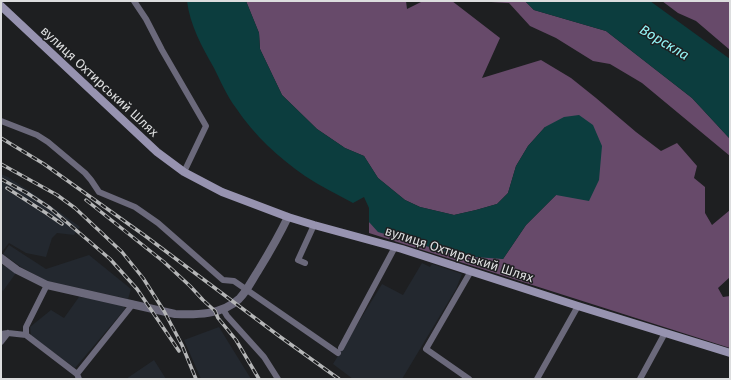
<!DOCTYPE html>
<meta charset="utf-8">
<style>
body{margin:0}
#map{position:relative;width:731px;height:380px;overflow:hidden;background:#1e1f21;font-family:"Fira Sans",sans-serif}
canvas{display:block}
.frame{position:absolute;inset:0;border:2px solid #dcddde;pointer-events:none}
</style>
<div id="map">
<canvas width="731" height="380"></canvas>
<div class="frame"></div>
</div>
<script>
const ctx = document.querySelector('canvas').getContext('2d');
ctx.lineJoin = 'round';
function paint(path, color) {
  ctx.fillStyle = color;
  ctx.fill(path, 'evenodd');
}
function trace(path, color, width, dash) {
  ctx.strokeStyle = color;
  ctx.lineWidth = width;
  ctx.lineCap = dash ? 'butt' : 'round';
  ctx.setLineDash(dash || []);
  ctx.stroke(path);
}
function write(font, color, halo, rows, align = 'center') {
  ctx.font = font + ' "Fira Sans",sans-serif';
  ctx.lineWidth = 3;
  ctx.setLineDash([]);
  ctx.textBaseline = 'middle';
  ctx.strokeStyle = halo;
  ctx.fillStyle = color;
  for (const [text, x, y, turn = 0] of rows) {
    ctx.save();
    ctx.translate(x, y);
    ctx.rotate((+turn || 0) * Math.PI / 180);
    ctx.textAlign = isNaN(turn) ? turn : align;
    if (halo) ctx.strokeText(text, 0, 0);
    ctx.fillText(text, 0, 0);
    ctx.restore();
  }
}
paint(new Path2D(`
 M1 174 8 177 47 203 80 227 74 235 57 233 52 238 46 257 26 253 9 243 1 253Z
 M9 245 46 269 89 255 131 289 128 299 47 281 21 267 3 254Z
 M422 263 430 267 432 264 462 274 456 289 402 379H353L333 364 382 284 403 295Z
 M1 264 16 273 3 291 1 289Z
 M79 297 123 303 125 309 75 368 31 336 30 327 51 310 64 318Z
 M219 327 251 379H201L184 340Z
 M154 360 166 379H126Z`), '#23282f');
paint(new Path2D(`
 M246 1H406L407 9 423 1H452L500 38 482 78 541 60 571 78 596 98 636 132 661 151 677 143 697 166 694 178 705 187V213L712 225 730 210V277L718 288 723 297 730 296V348L369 233V208V222L503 259 526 225 556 195 545 127 528 146 516 166 508 193 497 204 476 210 454 215 420 207 405 200 378 178 364 156 345 148 317 129 282 95 260 49 259 33Z
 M487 1H525L534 10 606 31 692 98 730 139V156L642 83 610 64 593 61 556 38 530 26 509 3 491 2Z
 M662 1H730V50L696 21 678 13Z`), '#674a6a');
paint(new Path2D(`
 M187 1H246L259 33 260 49 282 95 317 129 345 148 364 156 378 178 405 200 420 207 454 215 476 210 497 204 508 193 516 166 528 146 545 127 564 117 579 115 593 125 602 146 599 180 589 201 556 195 526 225 503 259 460 256 378 232 369 222V208L364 197 353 203C337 194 320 186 305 176 279 158 254 135 236 108 227 96 221 82 214 68 202 47 190 25 187 1Z
 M525 1H650L730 59V139L692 98 606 31 534 10Z`), '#0c3d3e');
trace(new Path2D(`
 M134 1 146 19 162 50 206 126 184 172
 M1 121 37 135 48 142 85 173 91 180 99 192 135 207 158 223 223 280 234 281 338 353
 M305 263 298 260 314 225
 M223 309 227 316 264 357 278 379
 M1 334 8 333 26 335 77 374 79 379
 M26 335V327L47 285
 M1 342 8 333
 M341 348 395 247
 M77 374 133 304
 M469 379 426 349 471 271
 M537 379 578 306
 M640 379 665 333`), '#6b697b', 6);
trace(new Path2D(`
 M1 258 17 270 47 285 175 314C196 315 222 315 239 299 247 291 252 280 258 271 269 253 279 236 288 217`), '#6b697b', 8);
trace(new Path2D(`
 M1 6 157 152 184 172 222 192 288 217 314 225 402 249 578 306 730 353`), '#9793b0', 8);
const rail = new Path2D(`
 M1 138 44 164 144 235 279 336 339 379
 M1 164 57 195 75 208 122 252 143 278 164 311 182 345 196 379
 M1 179 27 193 50 208 110 259 137 289 179 351
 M7 188 46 213 62 224
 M86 200 164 262 190 286 203 300 215 311 218 318 236 340 259 379`);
trace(rail, '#b5b6b7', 3.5);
trace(rail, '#1e1f21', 2, [6]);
write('13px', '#dcddde', '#1e1f21', [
 ["вулиця Охтирський Шлях",99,82,43],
 ["вулиця Охтирський Шлях",459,255,18]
]);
write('italic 14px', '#92f3f4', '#1e1f21', [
 ["Ворскла",664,43,31]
]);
</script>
